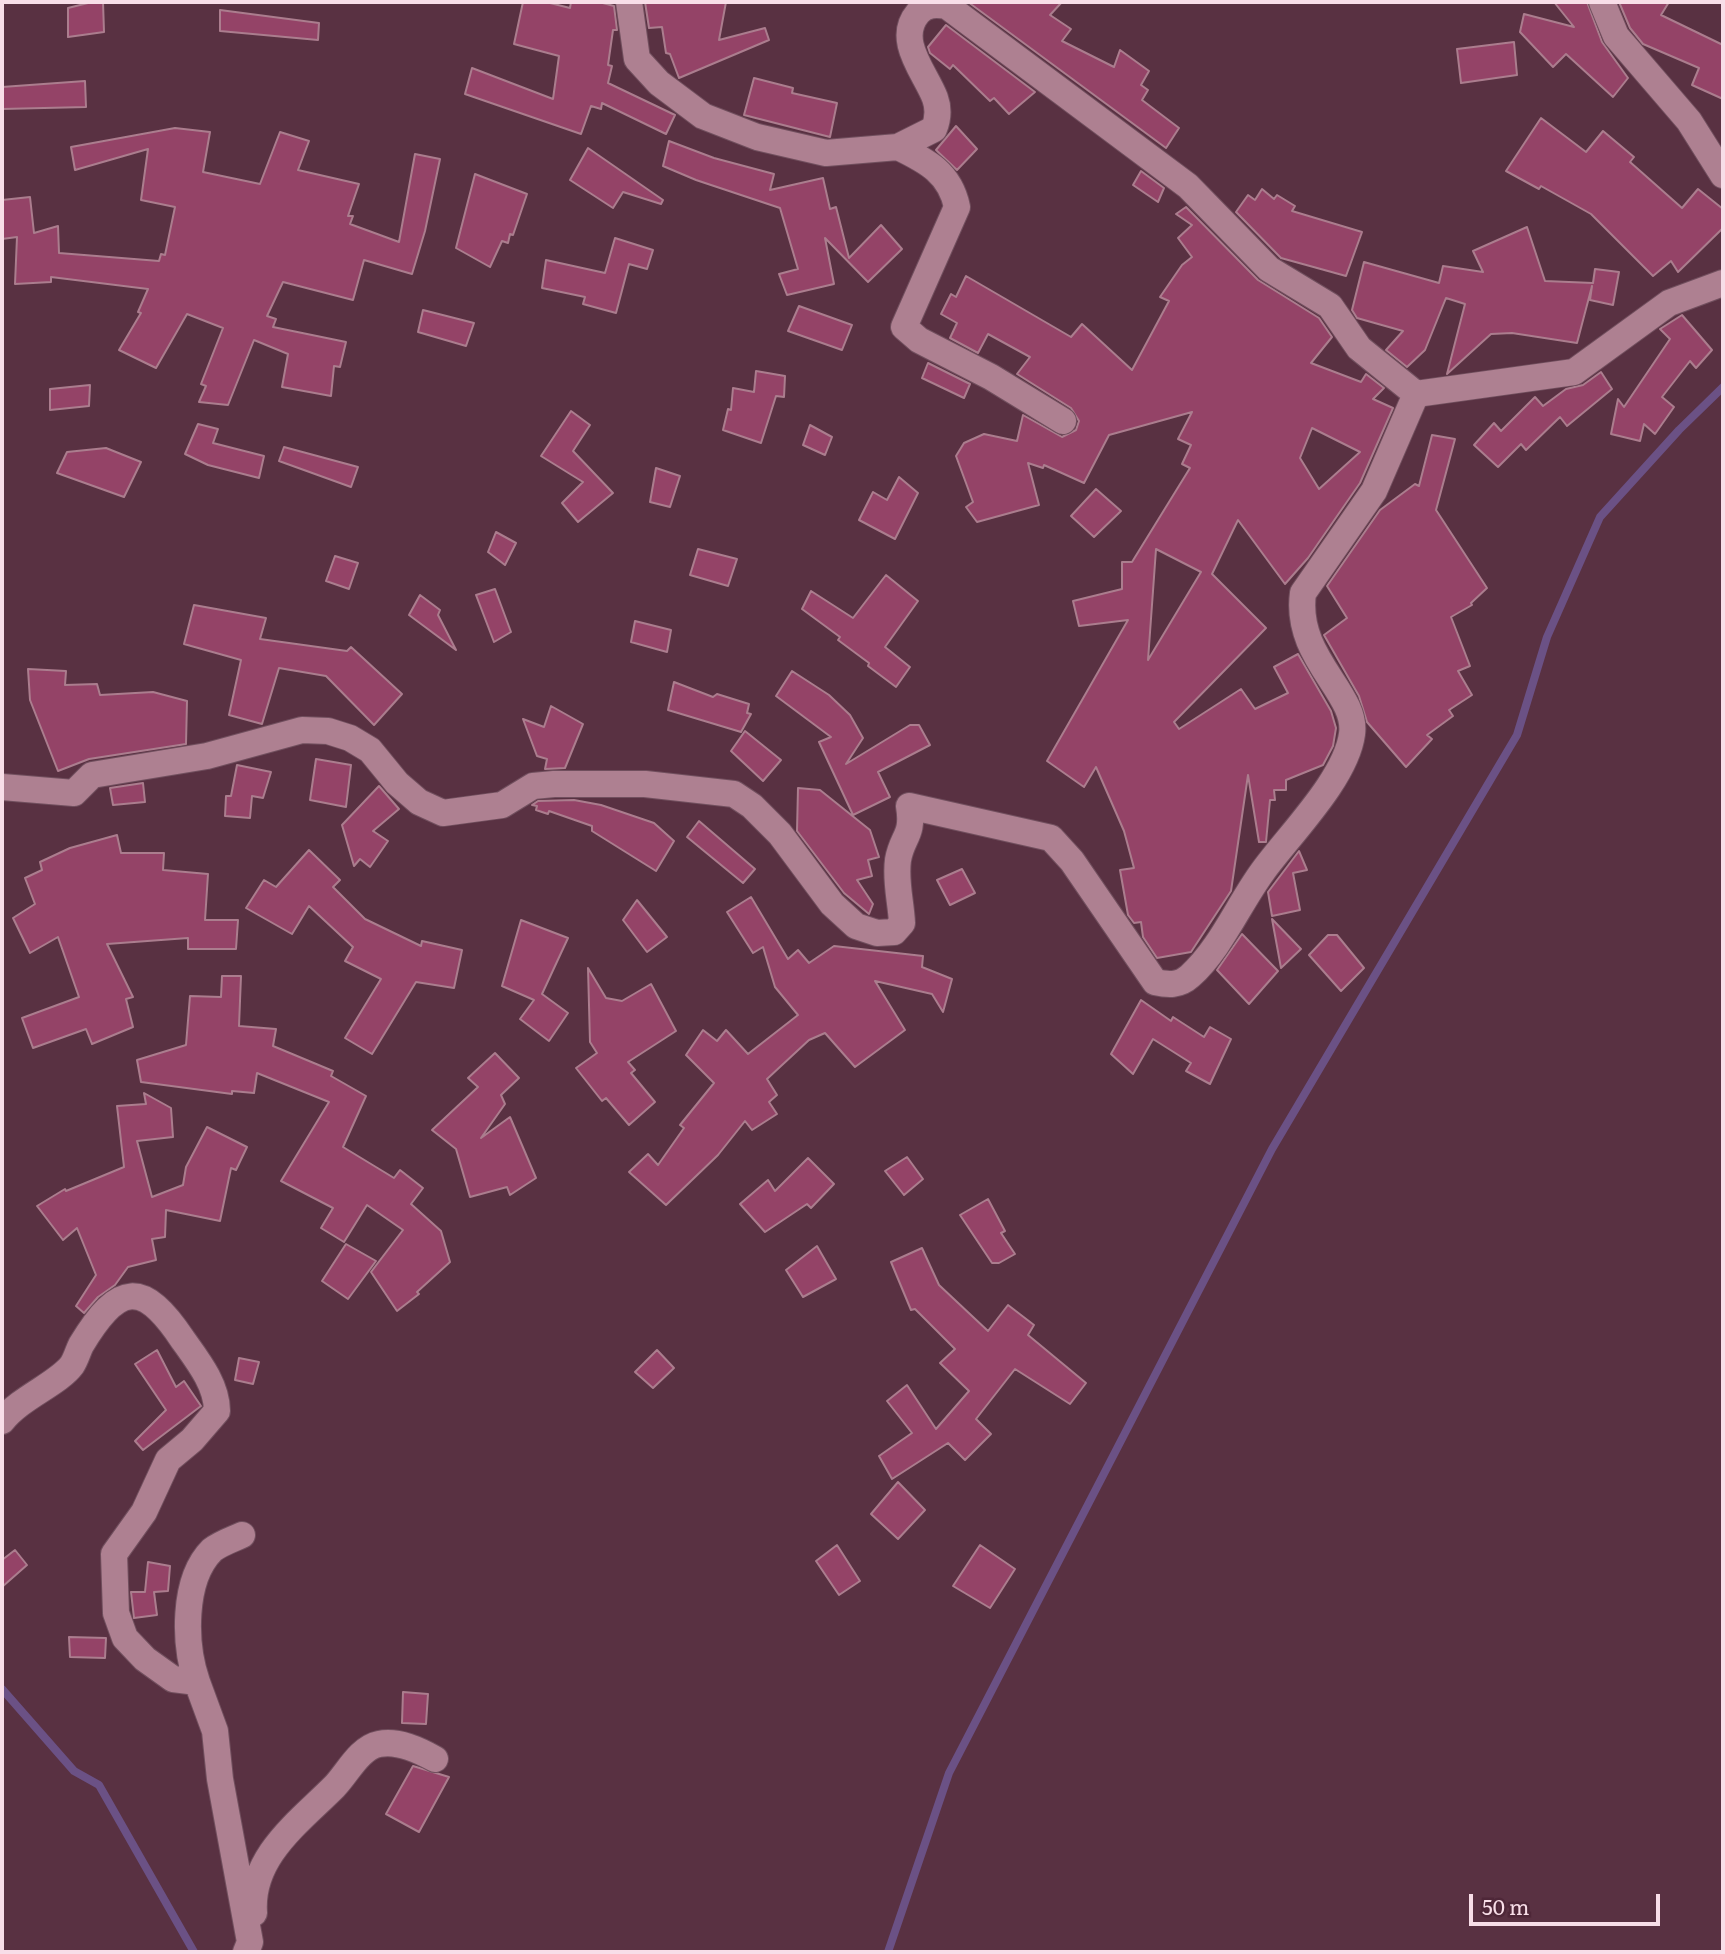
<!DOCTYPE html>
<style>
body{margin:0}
#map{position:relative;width:1725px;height:1954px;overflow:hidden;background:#593142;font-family:Literata,serif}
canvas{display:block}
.frame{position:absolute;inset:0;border:4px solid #f8dee8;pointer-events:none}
.scale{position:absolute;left:1469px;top:1894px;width:191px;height:32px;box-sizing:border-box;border:4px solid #f8dee8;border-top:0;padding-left:9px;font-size:21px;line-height:24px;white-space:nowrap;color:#f8dee8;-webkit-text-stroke:5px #4e2738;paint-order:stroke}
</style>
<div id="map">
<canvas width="1725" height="1954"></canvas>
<div class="frame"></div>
<div class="scale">50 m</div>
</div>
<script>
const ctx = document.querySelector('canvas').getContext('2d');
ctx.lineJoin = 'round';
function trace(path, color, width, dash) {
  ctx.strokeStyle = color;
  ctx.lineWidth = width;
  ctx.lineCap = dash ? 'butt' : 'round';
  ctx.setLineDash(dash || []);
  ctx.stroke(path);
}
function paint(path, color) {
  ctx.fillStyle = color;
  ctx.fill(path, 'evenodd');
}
trace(new Path2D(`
 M2 1689 74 1771 99 1785 194 1952
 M888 1952 949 1773 1272 1149 1517 735 1547 637 1600 517 1679 430 1723 387`), '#6b5185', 8);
const building = new Path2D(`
 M92 2H103L104 32 68 37V8Z
 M523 2H546L570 8 571 2H599L614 6 617 30H613L608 65 612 66 608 83 675 115 666 134 602 103 601 109 591 106 581 134 465 94 472 68 553 99 559 56 514 44Z
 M645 2H726L719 40 765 28 769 40 679 78 670 54 666 53 662 27 649 28Z
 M968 2H1062L1050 15 1071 29 1062 41 1114 67 1120 50 1149 71 1141 85 1148 90 1142 100 1179 128 1166 148Z
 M1554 2H1587L1602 42 1628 78 1613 97 1566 54 1553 67 1520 32 1524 14 1574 27Z
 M1619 2H1669L1661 15 1723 45V99L1692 85 1699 68 1643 44 1630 28Z
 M220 10 319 23 318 40 220 31Z
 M946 25 1035 92 1009 114 994 98 990 101 953 65 950 69 930 53 928 47Z
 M1514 42 1517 75 1461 83 1457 49Z
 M754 78 793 88 792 93 837 103 830 137 744 115Z
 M85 81 86 107 2 109V87Z
 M1541 118 1586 152 1603 131 1634 157 1630 162 1682 208 1698 189 1723 209V228L1678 272 1671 261 1653 276 1591 214 1541 186 1539 189 1506 171Z
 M956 126 977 149 957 170 936 150Z
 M175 128 210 132 203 172 260 184 280 132 309 141 298 170 359 184 348 216H353L350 224 399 242 415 154 440 159 425 231 412 274 364 260 353 300 283 282 267 316 276 319 273 327 346 342 340 367 334 366 331 396 282 387 288 354 254 340 228 405 199 402 206 386 201 384 223 328 187 314 156 368 119 350 141 313 138 312 148 289 51 277V282L15 284 17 237 2 239V200L30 197 34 233 58 226 59 253 159 261 161 254 165 255 175 207 141 200 148 149 75 170 71 147Z
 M669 141 714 158 774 174 770 190 823 178 830 209 836 207 849 258 881 225 902 249 868 282 825 238 834 284 787 295 779 274 798 269 780 208 696 180 663 166Z
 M588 148 663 200 661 204 623 192 613 208 570 180Z
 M1141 171 1164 188 1158 202 1133 185Z
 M475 174 527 194 513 235 510 234 508 243 502 241 490 267 456 248Z
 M1262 189 1274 199 1277 195 1295 206 1292 211 1362 232 1346 276 1281 258 1236 212 1248 195 1255 200Z
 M1186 207 1258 280 1319 318 1332 337 1311 363 1361 382 1366 374 1384 388 1373 399 1393 408 1360 483 1308 558 1285 584 1238 520 1212 574 1266 628 1174 722 1179 729 1241 689 1255 709 1288 693 1274 667 1298 654 1331 711 1336 728 1333 746 1323 765 1286 780V790H1274L1275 800H1270L1266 842H1259L1248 775 1231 891 1191 952 1157 958 1143 937 1141 922 1134 923 1128 915 1120 870 1134 868 1124 831 1096 767 1084 787 1047 761 1128 620 1079 626 1073 601 1122 589V562H1132L1190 468 1182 464 1191 445 1178 439 1192 412 1109 435 1084 483 1044 465 1043 468 1028 463 1039 505 977 522 966 507 973 502 956 456 964 443 984 434 1017 441 1023 415 1062 437 1076 430 1079 421 1071 408 1017 374 1030 357 988 334 978 353 950 338 957 323 941 314 951 294 956 297 966 276 1071 337 1082 324 1132 370 1169 301 1160 297 1182 265 1192 257 1178 238 1192 225 1176 214ZM1312 428 1360 452 1319 489 1300 458ZM1156 549 1201 572 1148 660 1153 591Z
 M1527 227 1545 281 1593 283 1595 269 1619 272 1613 305 1590 300 1592 286 1577 343 1512 333 1491 334 1447 374 1465 304 1446 298 1425 350 1407 367 1386 350 1403 331 1357 318 1352 310 1364 262 1439 283 1443 266 1483 272 1473 251Z
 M615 238 653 250 647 269 629 264 616 313 583 304 585 297 542 288 546 260 605 273Z
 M799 306 852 325 842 350 788 331Z
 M423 310 474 323 466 346 418 332Z
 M1682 315 1712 350 1696 368 1690 361 1662 397 1674 407 1655 434 1644 424 1640 441 1611 434 1618 399 1624 407 1670 339 1660 329Z
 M928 363 970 384 964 398 922 378Z
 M756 371 785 376 784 397 776 396 761 443 723 430 728 409 731 410 733 388 754 392Z
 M1601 372 1612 389 1567 426 1560 417 1526 450 1521 444 1498 467 1474 445 1494 423 1501 431 1535 397 1543 406 1566 389 1583 385Z
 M90 385 89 406 50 410V389Z
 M571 411 590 425 573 451 613 493 578 522 562 503 583 482 541 456Z
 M198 424 218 429 213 443 264 456 259 478 208 465 185 454Z
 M810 425 832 437 825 455 803 445Z
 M1432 435 1455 439 1436 510 1487 588 1471 603 1472 605 1451 617 1470 666 1458 671 1472 695 1449 710 1453 716 1427 735 1432 739 1406 767 1367 722 1359 696 1324 635 1347 618 1327 586 1380 510 1415 484 1419 486Z
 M284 447 358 467 351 487 279 461Z
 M106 448 141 462 124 497 57 473 67 452Z
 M656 468 680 476 670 507 650 502Z
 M899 477 918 493 895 539 859 520 873 492 887 500Z
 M1096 489 1121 511 1094 537 1071 516Z
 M496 532 516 543 505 565 488 552Z
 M698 549 737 559 728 586 690 575Z
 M335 556 358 563 349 589 326 581Z
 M886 575 918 601 885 647 910 667 896 687 868 666 869 663 838 640 840 637 802 609 811 591 853 618Z
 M495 589 511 632 494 642 476 595Z
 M420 595 440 610 438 615 456 650 409 615Z
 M194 605 266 618 260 639 347 651 351 647 402 694 374 725 326 676 279 668 262 724 229 715 241 660 184 644Z
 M635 621 671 630 667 652 631 642Z
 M28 669 66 671 65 685 97 684 100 695 153 692 187 701 186 744 89 759 58 771 30 700Z
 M792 671 829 695 850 715 863 738 846 764 910 725H919L930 745 878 772 890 797 853 815 819 742 831 737 776 696Z
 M674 682 713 697 717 694 749 704 747 713 751 714 741 732 668 710Z
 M551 706 583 724 565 768 545 769 547 759 537 756 523 719 544 727Z
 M745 731 781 760 763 781 731 751Z
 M316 759 351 765 346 807 310 800Z
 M237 765 271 772 263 798 252 796 250 818 225 816 226 796H231Z
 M143 783 145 802 113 805 110 788Z
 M379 786 399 809 373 831 388 841 370 867 360 859 354 866 342 825Z
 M798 788 820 790 870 830 879 857 868 860 872 876 857 880 873 904 869 914 844 893 797 831Z
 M574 800 601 805 654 823 674 841 656 871 592 831V826L549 811 548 814 536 810 537 806 532 805 538 801Z
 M699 821 755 869 743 883 687 837Z
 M117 835 121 853H164L163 870 208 874 205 920H238L236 949H188V938L107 944 133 997 126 999 133 1027 92 1044 86 1029 33 1048 22 1018 79 997 58 937 30 953 13 918 35 904 25 878 42 870 40 862 70 848Z
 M309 850 340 880 333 887 365 919 421 946 422 941 462 950 454 988 416 982 372 1054 345 1038 381 979 345 961 353 947 309 906 292 934 246 908 264 880 276 887Z
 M1299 851 1307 870 1293 873 1300 910 1272 916 1268 892Z
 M962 869 975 893 950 905 937 880Z
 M751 897 788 959 798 950 809 963 834 946 923 956 922 967 952 979 943 1012 932 994 875 981 905 1030 855 1067 825 1033 809 1040 767 1079 777 1095 769 1102 777 1114 752 1130 745 1121 718 1155 666 1205 629 1172 648 1154 658 1165 684 1128 680 1125 714 1083 686 1055 703 1030 717 1041 726 1030 748 1054 798 1015 775 987 763 947 753 953 727 912Z
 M637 900 667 937 647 952 623 920Z
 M1272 919 1301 949 1281 968Z
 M521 920 568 938 542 994 568 1013 549 1041 520 1019 534 1000 502 986Z
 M1242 934 1278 971 1249 1004 1217 970Z
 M1328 935H1337L1364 968 1341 991 1309 955Z
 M588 968 606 998 622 1001 651 984 676 1031 628 1062 635 1070 631 1073 655 1102 629 1125 606 1098 602 1101 576 1068 597 1053 590 1042Z
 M222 976H241L239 1026 276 1029 273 1046 333 1071 331 1076 366 1096 343 1147 394 1178 400 1170 423 1188 411 1204 441 1231 450 1262 417 1292 419 1294 397 1311 371 1272 403 1230 367 1205 344 1242 321 1228 333 1208 281 1181 329 1102 257 1073 254 1093 232 1091V1094L141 1082 137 1060 186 1045 190 996 221 997Z
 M1141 1000 1171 1021 1173 1017 1204 1037 1210 1027 1231 1039 1210 1084 1186 1071 1191 1063 1153 1039 1133 1074 1111 1054Z
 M495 1053 519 1078 501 1095 505 1104 481 1138 510 1117 536 1178 510 1195 507 1187 470 1197 456 1149 432 1130 478 1087 468 1078Z
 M144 1093 171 1108 173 1137 137 1141 152 1197 183 1185 186 1167 207 1127 247 1147 236 1170 231 1168 220 1221 166 1210 165 1237 152 1239 156 1260 128 1267 115 1285 98 1297 84 1313 76 1306 96 1275 77 1228 63 1240 37 1206 65 1189 66 1191 124 1167 117 1106 146 1104Z
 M907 1157 923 1179 904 1195 885 1171Z
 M808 1158 834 1184 811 1208 807 1204 765 1232 740 1204 768 1180 775 1191Z
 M988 1199 1005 1231 1001 1233 1015 1254 999 1263H992L960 1215Z
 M346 1244 376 1261 348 1299 322 1281Z
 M817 1246 836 1279 803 1297 786 1270Z
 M922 1248 939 1285 988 1331 1008 1305 1034 1325 1028 1335 1086 1383 1070 1404 1015 1369 976 1419 991 1434 965 1460 948 1443 892 1479 879 1456 912 1433 887 1401 907 1385 936 1429 969 1391 940 1363 955 1349 915 1309 911 1310 891 1262Z
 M157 1350 176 1387 184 1381 201 1406 143 1450 135 1441 166 1410 135 1364Z
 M657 1350 674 1368 653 1388 635 1372Z
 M239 1358 259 1362 253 1384 235 1380Z
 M898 1482 925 1510 898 1539 871 1514Z
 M837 1545 860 1581 839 1595 816 1561Z
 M980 1545 1015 1569 990 1608 953 1586Z
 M15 1550 27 1565 2 1587V1560Z
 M148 1562 170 1566 168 1591 154 1592 157 1615 134 1618 131 1592H145Z
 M69 1637 106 1638 105 1658 70 1657Z
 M403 1692 428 1694 426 1724 402 1723Z
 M413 1766 449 1777 419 1832 386 1814Z`);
paint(building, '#944367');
trace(building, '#ab7d8e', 2);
const minor = new Path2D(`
 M629 2 637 59 659 83 703 116 757 137 826 153 898 147 934 129C938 119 939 109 935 98 925 72 895 40 918 13 926 4 936 4 947 6L1188 186 1269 269 1330 306 1359 348 1416 394 1574 372 1669 303 1723 283
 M1602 2 1616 36 1689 121 1723 175
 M898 147C927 161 950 173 957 207L904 327 919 340 991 377 1063 421
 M2 787 74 793 92 775 207 756 302 730 328 731 350 738 370 750 397 783 419 802 443 813 502 805 533 786 554 784H645L734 794 752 806 780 834 832 904 856 926 877 933 894 932 902 923C901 902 895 881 898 860 902 836 914 836 909 806L1051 838 1072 861 1155 982C1168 985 1179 986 1190 976 1221 948 1238 905 1263 871 1289 835 1346 779 1352 734 1358 693 1294 658 1303 593L1374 491 1416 394
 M2 1421C21 1397 58 1384 72 1365 76 1359 78 1351 81 1345 119 1282 143 1280 183 1340 198 1361 217 1385 217 1411L192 1440 168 1460 144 1512 114 1554 116 1613 125 1638 145 1659 173 1679 197 1682 215 1731 220 1779 250 1942 246 1952
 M197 1682C184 1645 182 1580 212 1550 221 1543 231 1540 242 1535
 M254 1913C250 1857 298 1823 334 1787 347 1774 359 1748 379 1744 398 1740 419 1750 435 1759`);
trace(minor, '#714f5e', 28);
trace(minor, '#ae8091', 26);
</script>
